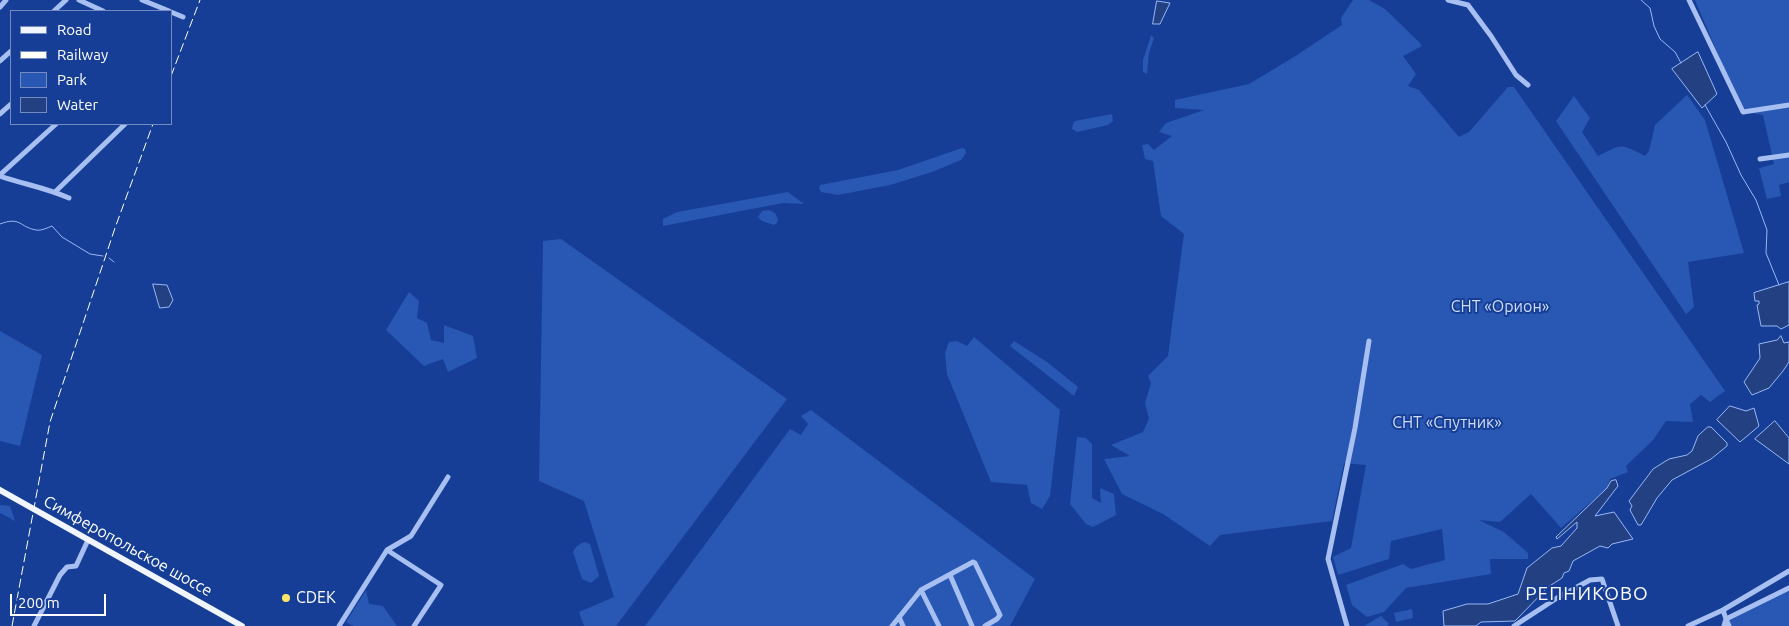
<!DOCTYPE html>
<meta charset="utf-8">
<style>
body{margin:0}
#map{position:relative;width:1789px;height:626px;overflow:hidden;background:#163e96;font-family:Ubuntu,sans-serif}
canvas{display:block}
.legend{position:absolute;left:10px;top:10px;width:162px;height:115px;box-sizing:border-box;background:#163e96;border:1px solid #738bc0;margin:0;padding:6px 9px;list-style:none;font-size:15px;color:#fff}
.legend li{display:flex;align-items:center;gap:10px;height:25px}
.legend b{width:25px;border:1px solid #738bc0}
.scale{position:absolute;left:10px;top:594px;width:96px;height:22px;box-sizing:border-box;border:2px solid #fff;border-top:0;padding-left:6px;font-size:15px;line-height:18px;white-space:nowrap;color:#fff;-webkit-text-stroke:4px #163e96;paint-order:stroke}
</style>
<div id="map">
<canvas width="1789" height="626"></canvas>
<ul class="legend">
<li><b style="height:6px;background:#f1f5ff"></b>Road</li>
<li><b style="height:6px;background:#fff"></b>Railway</li>
<li><b style="height:14px;background:#2957b4"></b>Park</li>
<li><b style="height:14px;background:#224082"></b>Water</li>
</ul>
<div class="scale">200 m</div>
</div>
<script>
const ctx = document.querySelector('canvas').getContext('2d');
ctx.lineJoin = 'round';
function paint(path, color) {
  ctx.fillStyle = color;
  ctx.fill(path, 'evenodd');
}
function trace(path, color, width, dash) {
  ctx.strokeStyle = color;
  ctx.lineWidth = width;
  ctx.lineCap = dash ? 'butt' : 'round';
  ctx.setLineDash(dash || []);
  ctx.stroke(path);
}
function write(font, color, halo, rows, align = 'center') {
  ctx.font = font + ' Ubuntu,sans-serif';
  ctx.lineWidth = 4;
  ctx.setLineDash([]);
  ctx.textBaseline = 'middle';
  ctx.strokeStyle = halo;
  ctx.fillStyle = color;
  for (const [text, x, y, turn = 0] of rows) {
    ctx.save();
    ctx.translate(x, y);
    ctx.rotate((+turn || 0) * Math.PI / 180);
    ctx.textAlign = isNaN(turn) ? turn : align;
    if (halo) ctx.strokeText(text, 0, 0);
    ctx.fillText(text, 0, 0);
    ctx.restore();
  }
}
paint(new Path2D(`
 M1353 0H1369L1385 9 1419 42 1422 46 1403 56 1416 74 1408 86 1419 90 1459 137 1469 132 1508 87H1514L1725 391 1710 402 1701 395 1690 404 1693 422 1666 421 1653 440 1626 466 1628 472 1610 479 1607 488 1561 528 1531 494 1500 522 1479 520 1504 532 1528 553V559H1490L1491 574 1406 588 1384 612 1367 617 1352 605 1346 585 1403 564 1411 569 1445 560 1442 529 1391 541 1389 559 1338 575 1333 557 1351 548 1366 465 1344 463 1332 521 1220 535 1210 546 1163 514 1122 494 1104 459 1130 456 1111 445 1143 432 1149 419 1145 403 1151 383 1148 376 1168 356 1182 248 1184 234 1161 216 1153 161 1145 159 1142 145 1148 144 1154 150 1172 136 1159 132 1166 123 1204 110 1175 108V100L1249 84 1294 57 1342 25 1341 18Z
 M1695 0H1789V182L1779 185 1781 196 1767 199 1759 168 1774 164 1763 115 1742 111Z
 M1151 35 1154 38 1149 53 1147 74 1143 72V60Z
 M1687 95 1705 120 1744 253 1688 262 1694 307 1686 314 1556 121 1574 96 1590 118 1582 132 1598 156C1623 144 1619 143 1645 156L1649 151 1655 125Z
 M1112 114 1113 121 1108 125 1077 132 1072 129 1073 124 1075 121Z
 M962 148 965 149 966 153 961 160 932 172 890 185 838 195 821 192 819 188 820 185 898 170Z
 M788 192 804 204 783 203 663 226V219L677 212Z
 M769 210 775 213 778 219 777 223 774 225 762 221 758 217 762 211Z
 M561 239 787 399 616 626H584L579 612 614 597 584 501 539 481 543 241Z
 M409 292 419 301 417 318 427 323 431 340 444 343V325L473 336 477 358 448 372 443 359 424 366 386 330Z
 M0 331 42 355 20 446 0 441Z
 M974 337 1060 410 1050 496 1042 509 1031 503 1027 485 991 482 947 374 945 353 949 342 957 341 967 346Z
 M1014 341 1047 362 1078 387 1074 396 1010 346Z
 M811 410 1035 579 1010 626H645L790 429 801 435 808 424 801 416Z
 M1077 437 1086 438 1092 444V498L1101 503 1100 488 1114 494 1116 515 1093 527 1086 524 1070 504Z
 M0 505 10 506 15 521 0 513Z
 M585 542 590 544 599 576 591 583 582 579 573 552C576 546 579 544 585 542Z
 M1789 585V626H1731L1727 619Z
 M366 590 369 604 383 606 397 626H353L346 622Z
 M1412 609 1413 618 1396 622 1394 613Z
 M1381 616 1389 624 1387 626H1364Z`), '#2957b4');
const water = new Path2D(`
 M1157 1 1170 3 1160 24H1153Z
 M1698 52 1717 94 1702 108 1672 69Z
 M1789 282V325L1781 329 1777 326H1761L1757 305 1759 304V301H1755L1754 293Z
 M153 284 167 285 173 300 169 307 160 308Z
 M1781 336 1784 343 1789 342V362L1783 371 1769 388 1752 395 1744 382 1760 358 1759 344 1777 340Z
 M1730 406 1746 411 1754 408 1759 426 1740 442 1717 420Z
 M1775 421 1789 438V464L1755 439Z
 M1708 427H1711L1727 443V446L1711 459 1672 480 1657 498 1641 525H1638L1630 510 1632 506 1629 501 1653 469 1669 459 1687 455 1692 451 1698 436Z
 M1616 480 1618 486 1595 516 1614 512 1633 539 1612 544 1608 548 1600 546 1573 561 1569 571 1564 573 1562 578 1548 587 1515 621 1481 622 1476 626H1444L1443 611 1467 604H1488L1518 594 1527 568 1552 548 1561 546 1577 528V522L1557 539 1556 537 1607 488 1611 481Z`);
paint(water, '#224082');
trace(water, '#99b8f4', 1);
trace(new Path2D(`
 M1641 0 1650 8 1654 26 1660 39 1675 52 1681 63
 M1705 105 1726 142 1741 175 1756 200 1767 230 1766 253 1779 285
 M0 224C21 216 19 227 36 230 41 231 47 228 52 226L62 237 90 254 103 256
 M109 258 114 262`), '#99b8f4', 1);
trace(new Path2D(`
 M79 0 103 11
 M142 0 169 11
 M1448 0 1468 5 1491 36 1516 75 1528 85
 M1689 0 1743 112 1789 105
 M0 7 6 0
 M54 11 66 0
 M171 12 183 17
 M0 61 11 51
 M0 114 11 104
 M1760 159 1789 155
 M0 175 56 124
 M0 176C23 184 47 188 69 198
 M55 192 125 124
 M387 550 441 585 414 626
 M950 575 972 626
 M921 590 939 626
 M1723 610 1726 619 1724 626
 M899 617 903 626
 M34 626 60 575 67 567 76 566 88 540
 M339 626 387 550 411 536 448 477
 M892 626 921 590 973 562 975 563 1000 615 997 619 985 626
 M1347 626 1328 559 1355 428 1369 341
 M1514 626 1557 598 1590 580 1602 579 1618 626
 M1688 626 1723 610 1789 571
 M1729 626 1726 619 1789 588`), '#a7bff1', 5);
trace(new Path2D(`
 M0 490 242 626`), '#f1f5ff', 6);
trace(new Path2D(`
 M171 76 200 0
 M12 626 50 422 115 228 153 124`), '#fff', 1, [9, 4]);
for (const [x, y, r, color] of [
 [286,598,5,"#ffe667"]
]) {
  const dot = new Path2D();
  dot.arc(x, y, r, 0, 2 * Math.PI);
  ctx.fillStyle = color;
  ctx.fill(dot);
  trace(dot, '#163e96', 2);
}
write('16px', '#ceddfc', '#163e96', [
 ["СНТ «Орион»",1500,307],
 ["СНТ «Спутник»",1447,423]
]);
write('16px', '#fff', '#163e96', [
 ["Симферопольское шоссе",128,546,29]
]);
write('16px', '#fff', '#163e96', [
 ["CDEK",296,598]
], 'left');
ctx.letterSpacing = '1px';
write('19px', '#fff', '#163e96', [
 ["РЕПНИКОВО",1587,594]
]);
ctx.letterSpacing = '0px';
</script>
